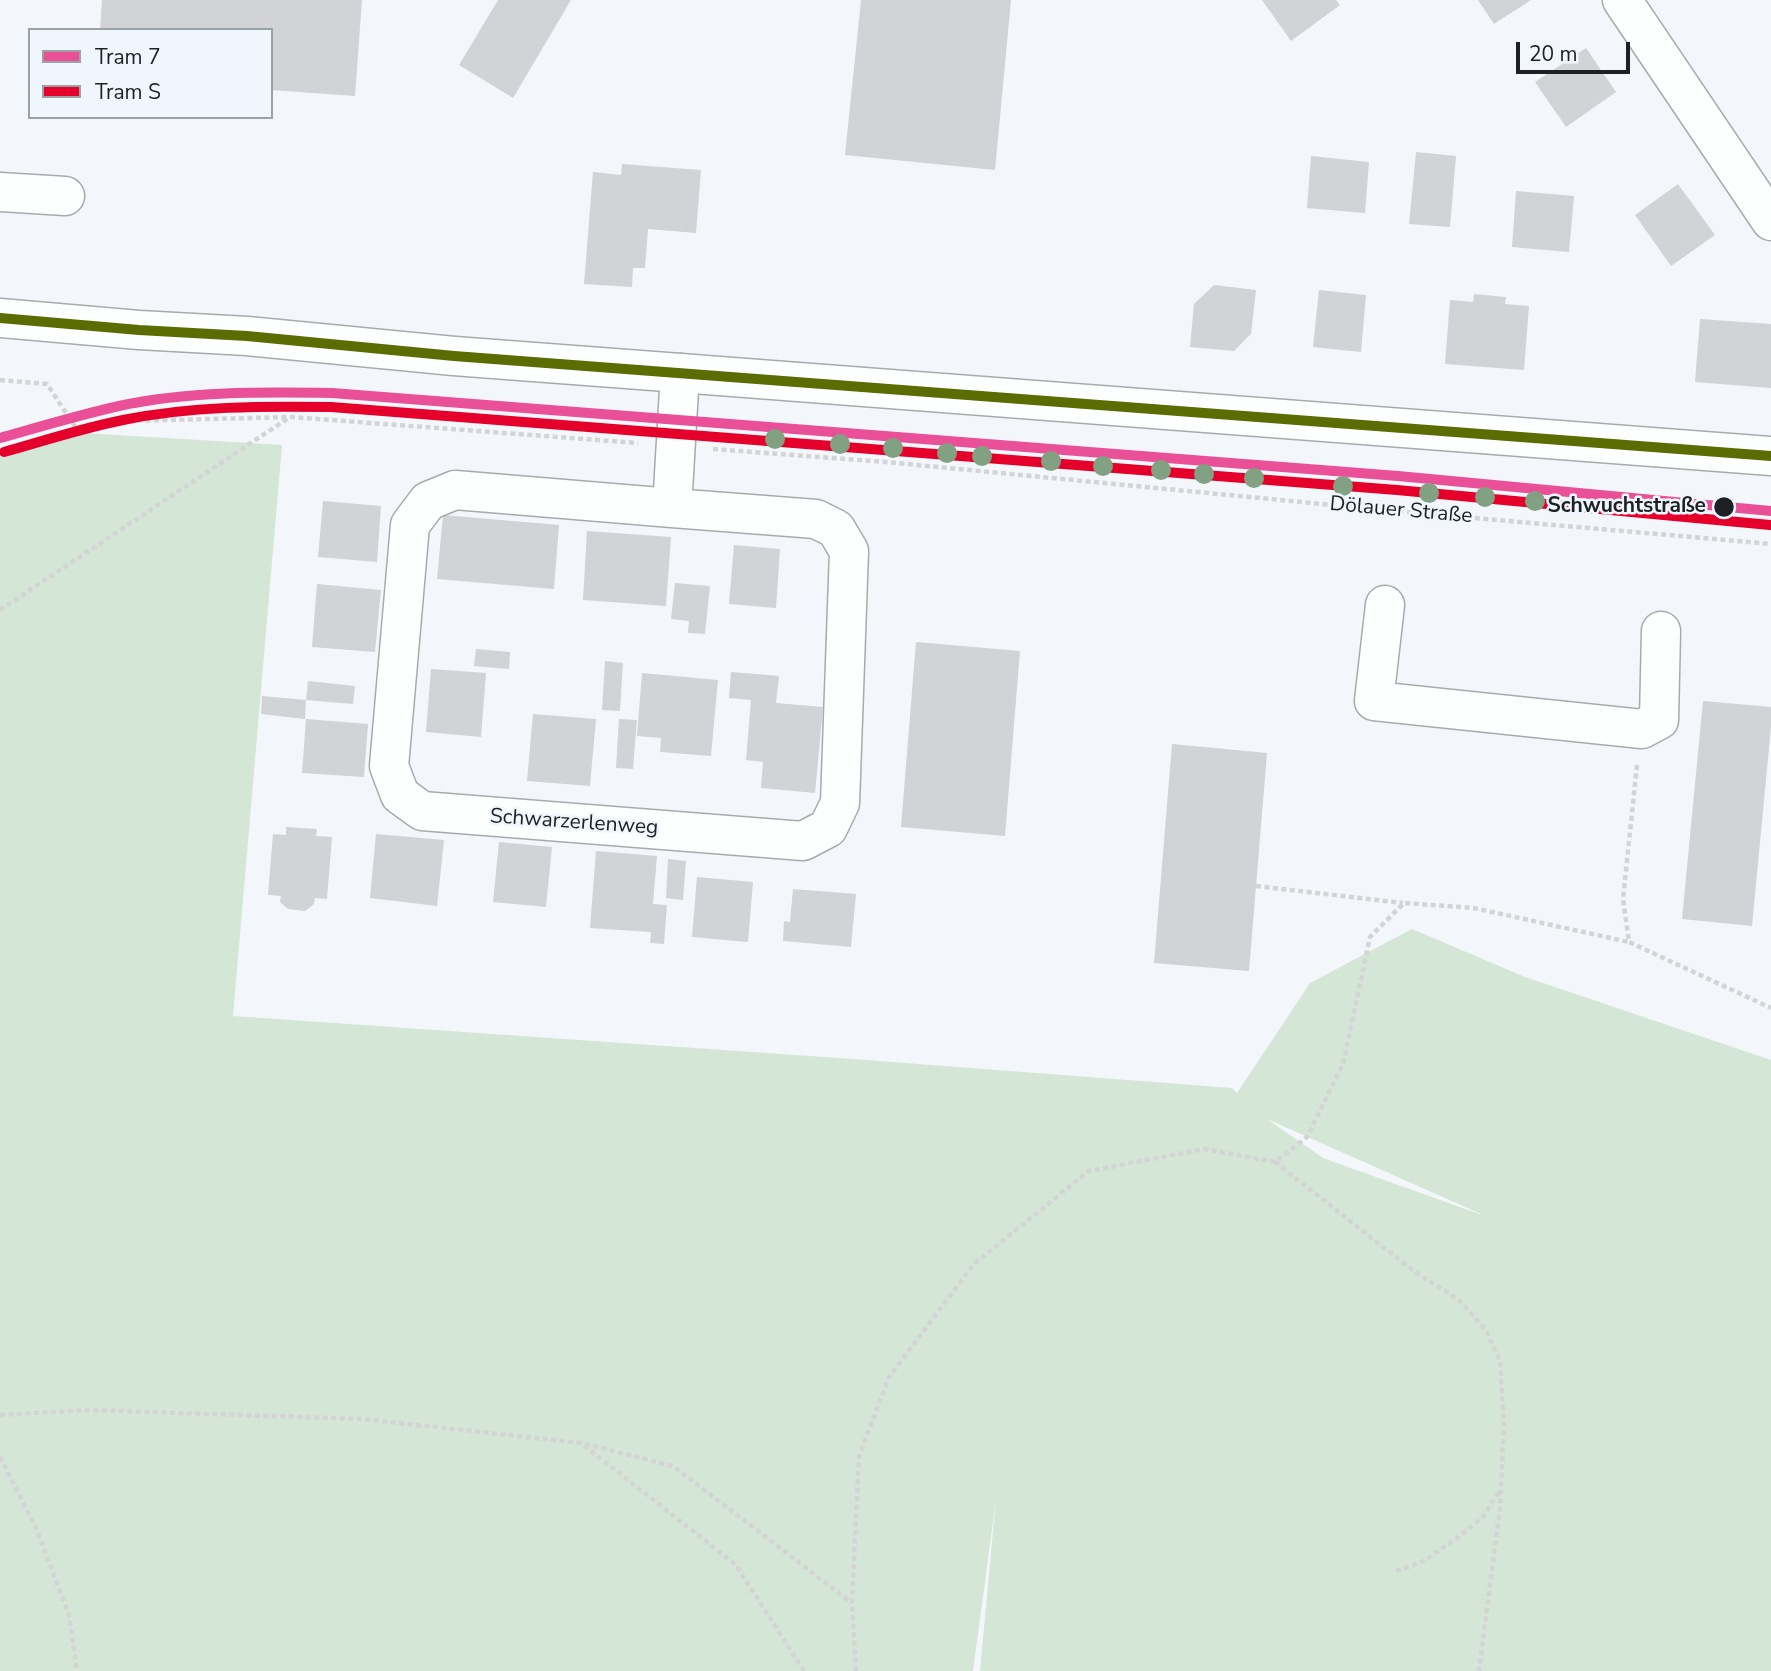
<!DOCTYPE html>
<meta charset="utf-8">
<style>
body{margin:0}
#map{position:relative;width:1771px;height:1671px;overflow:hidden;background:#f3f6fa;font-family:"Nunito Sans",sans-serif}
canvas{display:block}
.legend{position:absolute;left:28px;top:28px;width:245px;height:91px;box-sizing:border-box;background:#f0f6fd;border:2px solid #9ca1a6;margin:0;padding:9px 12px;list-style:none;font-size:21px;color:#1e2124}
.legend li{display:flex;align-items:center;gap:14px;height:35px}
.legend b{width:35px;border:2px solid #9ca1a6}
.scale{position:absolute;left:1516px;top:42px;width:114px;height:32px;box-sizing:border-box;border:4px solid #1e2124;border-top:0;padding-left:9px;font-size:21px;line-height:24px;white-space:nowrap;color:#1e2124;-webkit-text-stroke:5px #f0f6fd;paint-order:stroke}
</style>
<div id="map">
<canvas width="1771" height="1671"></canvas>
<ul class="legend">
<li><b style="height:9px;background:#ea5097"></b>Tram 7</li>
<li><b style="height:9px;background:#e4002b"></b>Tram S</li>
</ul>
<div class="scale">20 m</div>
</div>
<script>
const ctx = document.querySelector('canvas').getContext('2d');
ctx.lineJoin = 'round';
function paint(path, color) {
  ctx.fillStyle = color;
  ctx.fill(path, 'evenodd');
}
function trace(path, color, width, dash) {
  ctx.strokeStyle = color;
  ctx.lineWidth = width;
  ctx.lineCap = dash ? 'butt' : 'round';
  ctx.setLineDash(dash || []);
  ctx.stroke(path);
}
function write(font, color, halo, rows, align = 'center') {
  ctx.font = font + ' "Nunito Sans",sans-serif';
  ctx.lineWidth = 5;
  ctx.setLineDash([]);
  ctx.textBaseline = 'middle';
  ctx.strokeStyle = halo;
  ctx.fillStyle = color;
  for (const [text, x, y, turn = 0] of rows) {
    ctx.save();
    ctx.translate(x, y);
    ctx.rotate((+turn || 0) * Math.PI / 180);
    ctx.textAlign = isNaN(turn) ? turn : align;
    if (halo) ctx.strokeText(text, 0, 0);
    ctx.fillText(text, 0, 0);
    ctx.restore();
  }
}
paint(new Path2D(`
 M83 433 282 445 233 1016 853 1059 1232 1088 1237 1093 1310 983 1412 929 1525 977 1771 1060V1671H980L996 1499 973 1671H0V455L16 452ZM1267 1119 1481 1214 1482 1215 1323 1158Z`), '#d4e6d5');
paint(new Path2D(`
 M102 0H362L355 96 271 90V30H100Z
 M498 0H571L513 98 459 65Z
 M861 0H1011L995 170 845 155Z
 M1262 0H1336L1340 5 1291 41Z
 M1478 0H1531L1494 24Z
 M1586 48 1616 92 1566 127 1535 82Z
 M1416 152 1456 156 1450 227 1409 224Z
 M1311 156 1369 162 1365 213 1307 208Z
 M622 164 701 170 696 233 648 229 645 268H633L632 287 584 284 593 172 621 175Z
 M1678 184 1715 235 1671 266 1635 215Z
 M1516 191 1574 196 1569 252 1512 247Z
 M1214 285 1256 290 1251 334 1234 351 1190 347 1194 304Z
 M1319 290 1366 295 1361 352 1313 347Z
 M1474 294 1506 297 1505 304 1529 306 1524 370 1445 364 1450 300 1473 302Z
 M1700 319 1771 324V388L1695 382Z
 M323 501 381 506 377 562 318 557Z
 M443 515 559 525 554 589 437 579Z
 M587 531 671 537 666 606 583 600Z
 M734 545 780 549 776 608 729 604Z
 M675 583 710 586 705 634 688 633 689 621 671 619Z
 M317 584 381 590 375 652 312 647Z
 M916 642 1020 651 1005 836 901 827Z
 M476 649 510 652 509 669 474 666Z
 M605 661 623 663 620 711 602 710Z
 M431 669 486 673 481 737 426 732Z
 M731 672 779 676 776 703 823 707 815 793 761 788 763 762 746 760 751 700 729 698Z
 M642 673 718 680 711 756 660 752 661 738 637 736Z
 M308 681 355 686 353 704 306 700Z
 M262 696 306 700 305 719 261 714Z
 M1703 701 1771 707V727L1752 926 1682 919Z
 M533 714 596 719 590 786 527 781Z
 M306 719 368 724 364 777 302 773Z
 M619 719 637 720 633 769 616 768Z
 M1172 744 1267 753 1249 971 1154 963Z
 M286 827 317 829 316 836 332 837 327 899 315 898 314 904 305 911 288 909 280 902 281 896 268 895 273 834 286 835Z
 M376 834 444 840 437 906 370 898Z
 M499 842 552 847 546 907 493 902Z
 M596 851 657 856 653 904 667 905 664 944 650 943 651 932 590 928Z
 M668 859 686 861 683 900 666 898Z
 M697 877 753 882 748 942 692 937Z
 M793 889 856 894 851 947 783 941 784 921 790 922Z`), '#d1d3d7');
const minor = new Path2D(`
 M1622 0 1771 221
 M0 192 65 196
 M672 508 816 519 836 529 849 551 840 803 828 828 803 841 422 811 400 795 389 766 410 525 428 501 455 490 672 508 680 373
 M1385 605 1374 701 1642 729 1659 720 1661 631`);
const major = new Path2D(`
 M0 318 139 330 247 336 454 356 680 373 1771 456`);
trace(minor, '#a8aaad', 41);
trace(major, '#a8aaad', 41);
trace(new Path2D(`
 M0 380 47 384 76 428 90 424 126 421 291 417 638 443
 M713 449 886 462 1395 511 1771 544
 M0 610 290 417
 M1637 765 1623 899 1629 942 1771 1008
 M1256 886 1403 903
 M1275 1162 1415 1272 1459 1300 1486 1330 1500 1361 1504 1425 1500 1508 1479 1671
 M0 1415 90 1410 362 1419 581 1443 736 1565 804 1671
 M585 1444 673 1466 852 1603
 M0 1457 36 1528 69 1615 77 1671
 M1396 1571 1424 1561 1457 1538 1483 1517 1500 1490
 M856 1671 852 1603 859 1456 889 1377 974 1264 1089 1171 1204 1149 1275 1162 1307 1137 1343 1064 1370 937 1404 903 1474 908 1629 942`), '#d3d4d5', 4.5, [5, 3.5]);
trace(minor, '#fdfefe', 38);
trace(major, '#fdfefe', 38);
trace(new Path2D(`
 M0 318 139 330 247 336 454 356 1771 456`), '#5a6c02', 10);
trace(new Path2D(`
 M0 438C39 427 79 415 119 406 188 391 261 392 332 393L1398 476 1771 511`), '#ea5097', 10);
trace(new Path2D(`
 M4 452C43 441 83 428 123 420 191 406 262 406 331 407L1397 490 1770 525`), '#e4002b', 10);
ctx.fillStyle = '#82a182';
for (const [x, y] of [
 [775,439],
 [840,444],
 [893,448],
 [947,453],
 [982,456],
 [1051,461],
 [1103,466],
 [1161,470],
 [1204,474],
 [1254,478],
 [1343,486],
 [1429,493],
 [1485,497],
 [1535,501]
]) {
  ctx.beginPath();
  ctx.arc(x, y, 10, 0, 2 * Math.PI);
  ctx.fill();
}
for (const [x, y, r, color] of [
 [1724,507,11,"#1e2124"]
]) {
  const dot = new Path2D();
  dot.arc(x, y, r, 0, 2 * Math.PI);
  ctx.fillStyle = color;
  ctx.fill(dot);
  trace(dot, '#f0f6fd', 2.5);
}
write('bold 21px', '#1e2124', '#f0f6fd', [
 ["Schwuchtstraße",1706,507]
], 'right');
write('21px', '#1e2124', '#f0f6fd', [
 ["Dölauer Straße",1401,511,5],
 ["Schwarzerlenweg",574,823,4]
]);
</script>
